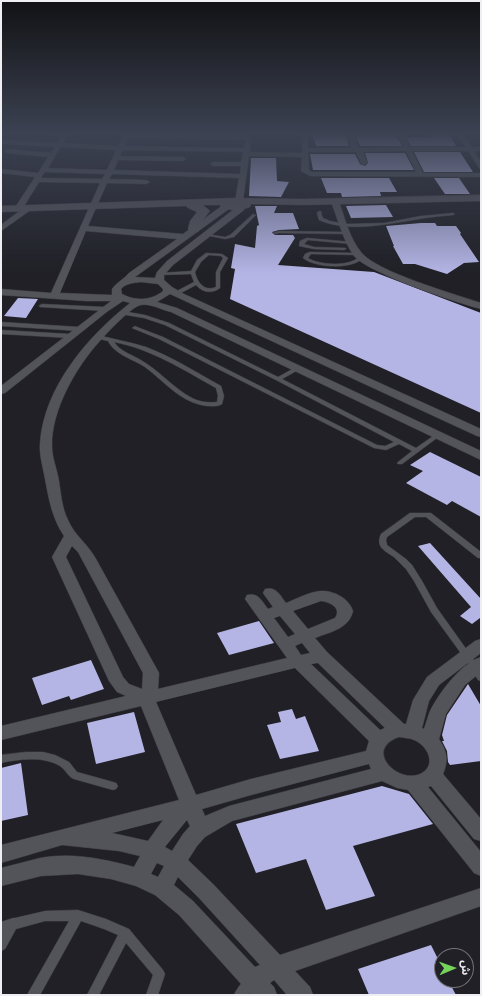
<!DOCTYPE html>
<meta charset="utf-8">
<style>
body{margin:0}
#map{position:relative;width:482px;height:996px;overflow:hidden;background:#202026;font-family:"Zilla Slab","Noto Sans Arabic",serif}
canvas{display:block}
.frame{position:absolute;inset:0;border:2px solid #efeff3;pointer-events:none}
.north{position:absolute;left:434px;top:948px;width:40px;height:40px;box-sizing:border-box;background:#202026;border:1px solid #737378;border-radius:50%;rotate:88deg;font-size:11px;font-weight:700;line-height:16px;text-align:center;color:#efeff3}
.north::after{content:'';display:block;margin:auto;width:14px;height:18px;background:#75d25b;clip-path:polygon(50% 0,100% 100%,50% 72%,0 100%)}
</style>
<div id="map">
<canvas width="482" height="996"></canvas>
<div class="frame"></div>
<div class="north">ش</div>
</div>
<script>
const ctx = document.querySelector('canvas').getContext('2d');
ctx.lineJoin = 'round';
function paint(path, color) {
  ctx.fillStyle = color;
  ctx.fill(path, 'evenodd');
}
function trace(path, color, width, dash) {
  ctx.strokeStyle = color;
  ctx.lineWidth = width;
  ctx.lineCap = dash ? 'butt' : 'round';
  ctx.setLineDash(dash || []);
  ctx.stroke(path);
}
paint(new Path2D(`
 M312 134H346L349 146H316Z
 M355 134H396L402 146H360Z
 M429 134H449L456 146H411L406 137H431Z
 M414 152H460L473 172H424Z
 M365 153H405L414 170H313L310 154H355L360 164 365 166 368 163Z
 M251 158H276L277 181 289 182 281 197 249 196Z
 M321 178H389L397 192H380L381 196 342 197 341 193H327Z
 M434 178H459L470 194H445Z
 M386 205 393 217 351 218 346 206Z
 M255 206H277L274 213H293L299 229 279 230 272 232 275 235H293L295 238 278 265 374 272 481 313V413L230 299 235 269 231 268 235 244 255 248 257 226 259 225Z
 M421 223H435L437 226H456L461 233 460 234 479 262 464 263 447 274 415 264H403L393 246H394L386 226Z
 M18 298 38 299 26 318 4 316Z
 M430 452 481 477V517L452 501 447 505 406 483 423 471 410 465Z
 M430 543 481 599V619L480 618 472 624 460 616 471 607 418 546Z
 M259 621 274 643 229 655 217 633Z
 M91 660 104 689 71 700 69 696 42 705 32 678Z
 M468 684 481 706V761L450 765 448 762 447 751 442 741H444L442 735 447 715Z
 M292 709 296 719 305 716 319 751 280 759 267 725 281 722 278 712Z
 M134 712 145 752 96 764 87 723Z
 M21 763 28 815 1 821V768Z
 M382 786 409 794 433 824 353 846 375 896 326 910 306 859 256 873 236 824Z
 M431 945 442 967V980H448L456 995H369L358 969Z`), '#b4b5e5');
const lane = new Path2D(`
 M319 211 322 212 321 213 323 218 330 221 346 224 384 223 421 216 453 213 455 214 453 215C442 216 430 217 419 219 389 224 348 233 319 220L317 213Z
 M253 214 256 215 234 237 225 239 205 235 207 234 225 237 230 235Z
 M279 231 348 232 350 233 348 234 279 233 275 234 273 233Z
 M307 238 352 242 354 243 352 244 308 240 304 244 314 247 346 248V249L344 250 314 249 299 246 300 241Z
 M310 252 357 253 359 254 357 255 311 254 308 258C319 265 349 267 359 257L363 258C352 270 315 268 303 258L305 254Z
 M206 253 222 254 228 258 220 272V288C212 294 203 293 196 285L179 294H175V292L194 282 191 274 160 275 158 274 160 273 191 271 197 260ZM209 255 221 256 223 258 216 272V287C204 292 197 282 195 272L201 262Z
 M42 304 105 307 108 309 105 311 40 307 39 306Z
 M122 311 145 315 169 323 278 377 296 367H300V369L282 379 416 448 436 434 438 433 441 435 402 464H398L397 463 398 462 412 451 399 444 386 450 374 448 159 339 132 328 135 326 137 327 163 337 377 445 385 446 394 442 276 380 165 325 144 318 120 314 119 313Z
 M1 322 79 327 82 329 79 331 1 326Z
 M1 330 70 334 73 336 70 338 1 334Z
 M97 335C113 339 130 342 146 347 172 357 196 372 221 386L224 396 222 404C218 407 212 406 207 406 181 403 165 382 145 367 133 359 115 355 108 341L95 338 94 337ZM114 342C151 349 184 370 216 388L218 396 217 402C208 403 200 402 192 398 173 388 159 370 139 359 130 354 120 351 114 342Z
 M410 513H431L481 552V558H478L426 517H415L387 537 386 540 387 545 406 559 412 565 422 581 437 608 479 667 481 670V681L478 680 468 663 431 612 414 581 406 569C402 565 398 561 394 557 385 551 375 547 381 534Z
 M26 752H43L55 755 69 762 77 772 113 782 116 783 118 786 116 789 113 790 74 779C68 777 66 770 60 766 43 756 20 759 1 763V755Z
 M78 910 106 919 129 929 163 970 165 974 158 995H146L153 975 126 943 99 995H87L118 935 104 929 81 921 40 995H27L69 921H45L16 929 5 949 1 951 2 932H1V922L13 918H15L45 911Z
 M250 977 254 979 256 983 254 987 248 995H234C237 988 243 980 250 977Z`);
const street = new Path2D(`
 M49 134H69L63 143 118 146 124 134 249 136 252 138 250 140V152L302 153V134H308V148H351L347 134H353L358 147 360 148 404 147 397 134H403L410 147H465L457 134H463L472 147H481V151H474L481 162V169L479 168 468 151H412L423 173H481V177L310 176 301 171 302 157 249 156 243 201 239 203 235 201 239 178 112 174 109 179 146 180 150 182 146 184 107 183 88 226 183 234 223 205H229V209L135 277 155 278 157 272 167 261 238 206H244V210L173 265 164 275V280L172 287 184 294 481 429V437L477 436 170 294 157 302 177 308 481 451V460L171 312C162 310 150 303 141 305 132 306 106 334 99 342 76 367 51 411 52 446 52 458 57 469 59 481 61 494 62 508 68 520 74 535 88 544 96 559 117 597 138 635 159 673L158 689 287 658 245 599 247 595C258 592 262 601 268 609L273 607 263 593 265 589C276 586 280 595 286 603 296 599 309 592 320 591 333 590 349 598 353 611 349 629 330 632 315 638L327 652 404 724H406L413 700 427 677 475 641 481 639V653L439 685 429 701 422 728 424 729C426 723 428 716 430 711 439 693 461 663 481 657V672L465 685 446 714 439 739C447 751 449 760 443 774L481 819V841L474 839 431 786 428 787 481 852V876L474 873 408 790 397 788 382 781 232 821 205 837 197 846 188 860 213 884 280 955 481 888V906L295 971 310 987 313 995H287L274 980 270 983 274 987 277 995H251L179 915 155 895 136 886 111 879 78 874 41 876 1 886V868C14 865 27 861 40 858 72 852 104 859 134 867L140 856 119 851 62 845 1 863V845L179 800 141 706 1 740V726L126 696 117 692 109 681 52 557 64 536C52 518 49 500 45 479 43 467 39 455 40 443 44 387 88 336 130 303L123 301 108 311 5 393 1 394V386L111 301H86L1 295V289L51 293 100 183 39 182 21 211H15L14 209 35 177 1 173V169L38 173 48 157 7 153 4 151 7 149 51 153 55 147 1 144V140L57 143 61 137ZM128 138 246 140 244 148 125 146ZM61 147 116 150 107 170 48 168ZM123 150 243 152 241 162H213L210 164 213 166H241L240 174 114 170 118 160 183 161 186 159 183 157 120 156ZM406 151 416 172H311L309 170 308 152H356L361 163 364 165 367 163 363 152ZM45 172 105 174 102 179 41 178ZM86 231 177 239 129 273C123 280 117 282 112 289V295L60 293ZM141 282 158 284 163 289V291C151 301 135 301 122 294L121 289C126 283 134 283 141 282ZM72 546 78 552 143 673 142 689 129 684 123 677 66 557ZM321 601C330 602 342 608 335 618L308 629 293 611ZM280 616 295 634 288 637 274 618ZM302 643 310 653 301 655 295 646ZM318 663 385 728 380 730 311 664ZM295 668 369 741 366 751 251 779 196 795 156 702ZM399 737C404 738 410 738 414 740 427 745 437 764 422 773 400 786 362 750 399 737ZM369 764 371 769 229 806 205 816 202 809 251 795ZM163 820 148 841 112 833ZM187 820 190 826 183 834 172 851 165 847ZM157 863 164 866 158 877 151 874ZM178 877 199 898 260 965 255 967 193 901 174 885Z
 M332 200H338L339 202C345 218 350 239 361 252 376 272 455 294 481 303V309C457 303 368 273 354 256 343 241 338 219 331 202Z
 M25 207H28L32 209 1 231V225Z`);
const secondary = new Path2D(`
 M481 195V201L303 205 251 204 250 207 238 211 221 208 220 205H203L210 211 202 221 198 232H190L188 229 190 221 197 212 188 208 186 206 1 212V206L235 198 303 199Z`);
trace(lane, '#3c3c41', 1);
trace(street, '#3c3c41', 1);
trace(secondary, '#3c3c41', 1);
paint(lane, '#53535a');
paint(street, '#53535a');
paint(secondary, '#53535a');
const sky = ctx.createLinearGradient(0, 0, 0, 274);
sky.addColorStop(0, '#121215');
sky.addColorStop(0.49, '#3c4252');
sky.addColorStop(1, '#3c425200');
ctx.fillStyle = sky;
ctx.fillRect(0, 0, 482, 274);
</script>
